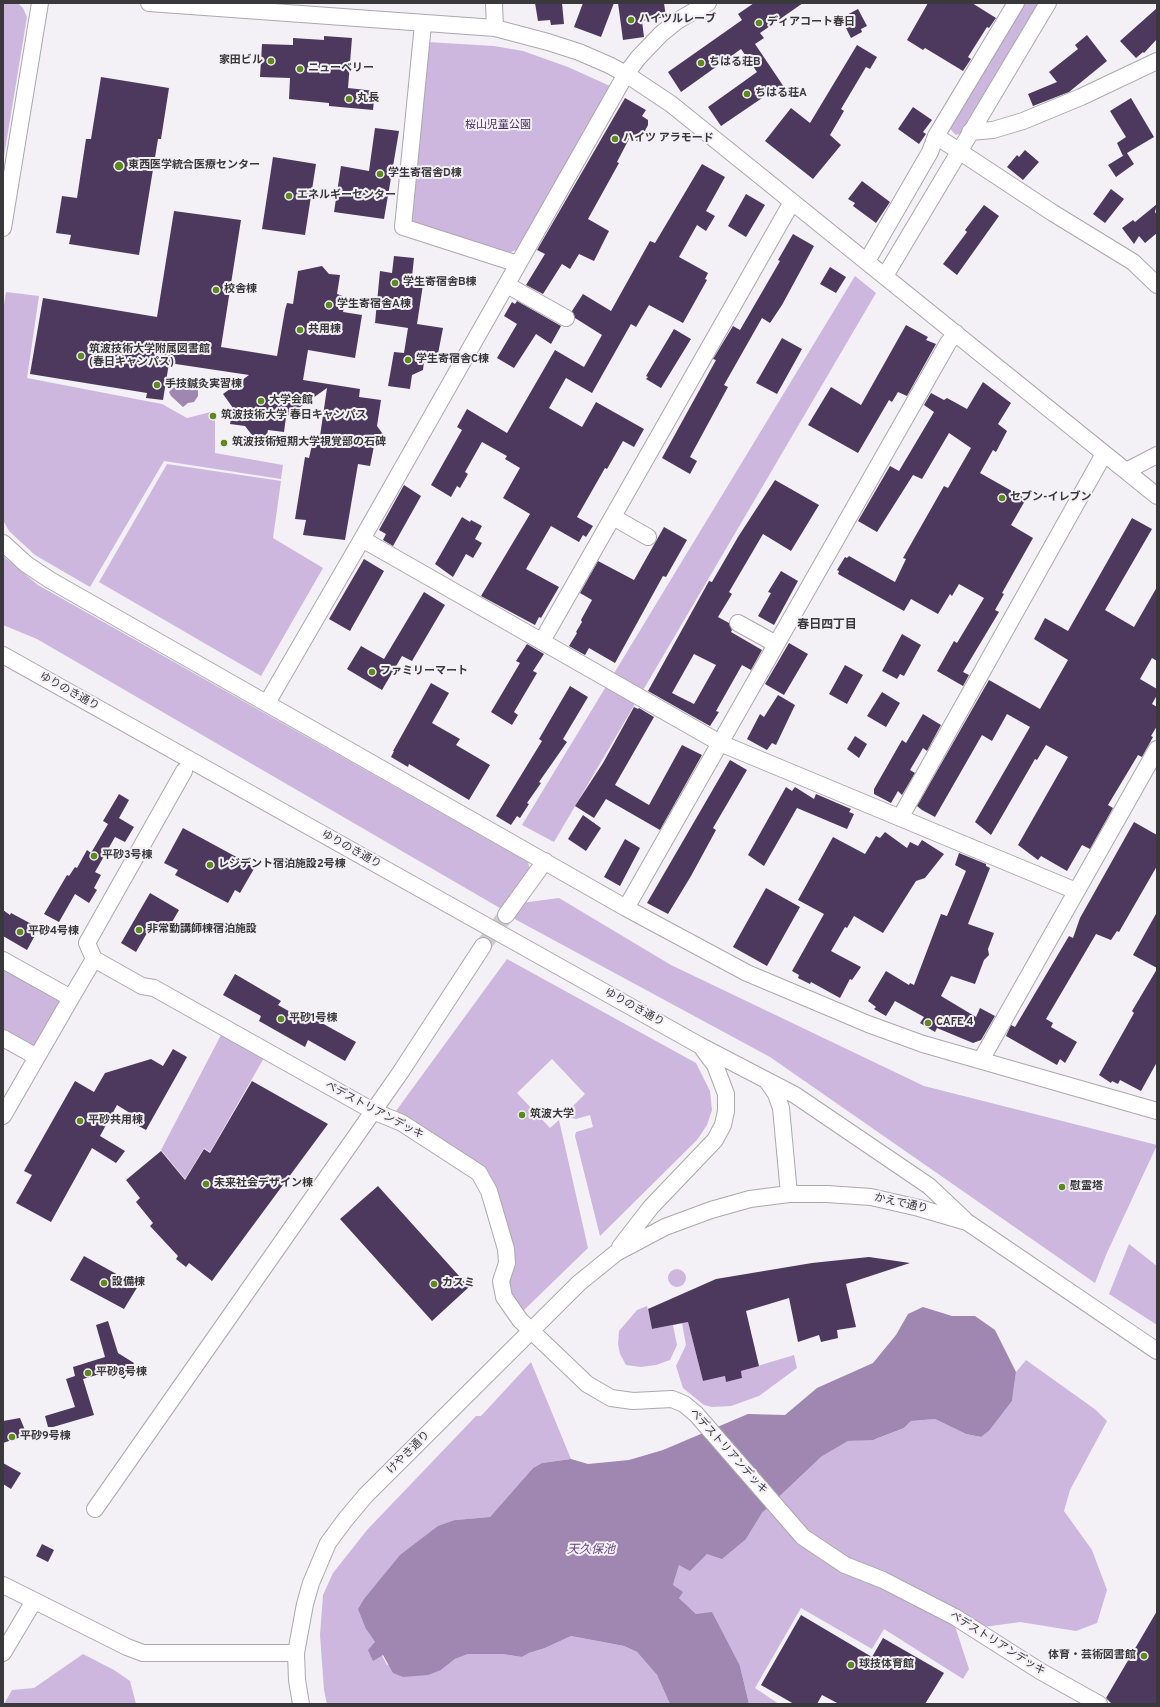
<!DOCTYPE html>
<meta charset="utf-8">
<style>
body{margin:0}
#map{position:relative;width:1160px;height:1707px;overflow:hidden;background:#f3f0f6;font-family:Overpass,sans-serif}
canvas{display:block}
.frame{position:absolute;inset:0;border:4px solid #39383a;pointer-events:none}
</style>
<div id="map">
<canvas width="1160" height="1707"></canvas>
<div class="frame"></div>
</div>
<script>
const ctx = document.querySelector('canvas').getContext('2d');
ctx.lineJoin = 'round';
function fill(path, color) { ctx.fillStyle = color; ctx.fill(path, 'evenodd'); }
const poly = rows => new Path2D(rows.map(r => 'M' + r).join(''));
function trace(path, color, width, dash) { ctx.strokeStyle = color; ctx.lineWidth = width; ctx.lineCap = dash ? 'butt' : 'round'; ctx.setLineDash(dash || []); ctx.stroke(path); }
function drawText(font, color, halo, rows, align = 'center') {
  ctx.font = font + ' Overpass,"Noto Sans JP",sans-serif'; ctx.lineWidth = 4; ctx.setLineDash([]); ctx.textBaseline = 'middle'; ctx.strokeStyle = halo; ctx.fillStyle = color; for (const [text, x, y, turn = 0] of rows) {
    ctx.save(); ctx.translate(x, y); ctx.rotate((+turn || 0) * Math.PI / 180); ctx.textAlign = isNaN(turn) ? turn : align; if (halo) ctx.strokeText(text, 0, 0); ctx.fillText(text, 0, 0); ctx.restore();
  }
}
fill(poly([
 [3,3,18,3,23,8,27,17,3,162],
 [1023,3,1040,3,962,133,956,135,951,130,950,125],
 [427,42,494,46,523,51,568,67,610,86,609,90,518,249,509,253,414,223,409,218],
 [855,276,876,293,554,842,522,825],
 [6,292,39,296,27,378,162,404,187,418,215,411,215,453,283,465,281,479,164,461,90,587,35,555,9,531,3,520,3,311],
 [167,464,281,481,273,538,323,568,261,676,99,582],
 [3,556,38,585,528,862,530,870,505,911,37,639,3,625],
 [559,898,671,965,924,1086,1157,1145,1106,1255,1095,1283,770,1057,511,917,521,903],
 [507,959,696,1063,710,1091,712,1110,707,1125,697,1140,600,1236,575,1136,576,1132,593,1127,590,1115,576,1119,570,1117,568,1111,585,1094,552,1059,517,1093,550,1128,559,1120,588,1248,522,1312,510,1293,489,1181,396,1111],
 [3,966,60,1000,60,1004,36,1045,27,1046,3,1033],
 [221,1035,264,1058,210,1152,204,1148,185,1179,161,1150],
 [1129,1244,1157,1266,1157,1325,1109,1294],
 '668 1278a9 9 0 1 1 18 0a9 9 0 1 1-18 0Z',
 [647,1306,652,1329,673,1325,677,1345,670,1360,656,1365,641,1367,626,1365,620,1354,618,1344,619,1331,637,1310],
 [688,1322,703,1381,725,1376,726,1382,742,1378,741,1371,794,1355,797,1368,759,1396,731,1406,712,1407,704,1405,683,1388,676,1366,686,1345,682,1323],
 [1026,1360,1096,1410,1107,1421,1070,1490,1064,1511,1092,1550,1107,1590,1097,1623,1076,1631,1020,1622,984,1627,846,1558,810,1535,778,1498,821,1457,848,1441,876,1439,904,1428,911,1421,935,1419,966,1434,981,1437,989,1431,1012,1401,1016,1372],
 [531,1362,571,1459,542,1463,533,1468,490,1517,455,1520,366,1629,375,1642,387,1665,441,1670,455,1659,468,1654,502,1654,522,1657,529,1653,545,1648,571,1636,624,1646,637,1652,657,1675,670,1704,327,1704,324,1690,320,1635,323,1595,333,1573,367,1530,476,1416,481,1416],
 [768,1507,880,1583,954,1623,969,1669,963,1679,884,1629,872,1649,801,1608,755,1688,779,1704,749,1704,740,1666,696,1614,679,1598,673,1585,679,1565,746,1539,762,1513],
 [83,1654,114,1670,130,1681,136,1704,4,1704,12,1690,34,1688]
]), '#cdb7df');
fill(poly([
 [181,377,193,381,198,385,198,396,194,402,188,403,183,407,171,396,169,392,173,388,178,386,180,384,179,379],
 [923,1307,952,1316,975,1316,995,1330,1016,1372,1012,1401,989,1431,981,1437,966,1434,935,1419,911,1421,904,1428,873,1440,848,1441,821,1457,762,1513,746,1539,722,1559,707,1554,690,1571,679,1565,673,1585,683,1592,679,1598,696,1614,712,1612,740,1666,749,1704,670,1704,657,1675,637,1652,624,1646,571,1636,545,1648,529,1653,522,1657,502,1654,468,1654,455,1659,441,1670,428,1675,403,1677,393,1673,383,1655,373,1661,368,1650,375,1642,366,1629,358,1609,364,1599,400,1555,438,1526,455,1520,490,1517,533,1468,542,1463,571,1459,588,1464,629,1460,663,1450,748,1414,785,1415,817,1388,873,1363,896,1335,908,1314]
]), '#9f87b1');
fill(poly([
 [535,3,562,3,564,24,551,25,550,20,538,21],
 [583,3,614,3,601,37,574,27],
 [618,3,664,3,666,17,642,21,644,37,623,40],
 [754,3,803,3,760,33,764,38,755,44,784,87,773,95,771,92,721,126,708,107,757,72,741,49,681,92,668,72,742,20,738,14],
 [928,3,972,3,996,18,989,28,987,27,968,57,971,59,963,71,925,48,923,50,907,40],
 [1157,8,1157,39,1144,53,1143,52,1136,58,1120,41],
 [858,9,867,26,861,29,862,32,851,38,841,18],
 [1087,35,1107,61,1069,92,1033,106,1028,94,1057,82,1049,72,1078,49,1075,45],
 [324,36,352,38,348,88,375,91,373,110,329,106,329,103,289,99,290,78,260,77,262,44,293,45,293,38,324,40],
 [857,45,877,57,870,69,866,67,841,109,844,111,830,135,841,145,813,179,765,141,791,108,810,123],
 [101,77,169,88,161,139,158,139,139,255,69,244,71,235,56,233,62,196,77,198,86,139,91,139],
 [625,98,646,110,642,116,648,120,648,125,639,142,630,137,617,162,619,163,588,219,609,231,594,261,579,254,570,269,562,264,543,294,526,285,545,254,537,250],
 [1131,98,1154,137,1127,153,1134,164,1116,177,1108,165,1126,154,1123,156,1117,143,1126,137,1110,111],
 [913,107,932,120,923,132,926,134,919,144,898,129],
 [375,128,399,131,384,219,334,212,341,166,369,171],
 [1025,150,1039,162,1023,180,1007,167,1017,155,1019,157],
 [273,157,316,164,305,235,262,229],
 [702,164,725,177,706,211,715,216,706,231,697,225,679,257,708,273,705,279,707,280,683,323,649,305,636,327,631,324,592,393,566,378,549,408,582,427,596,402,644,429,634,447,623,441,607,469,605,468,577,517,593,526,586,537,583,535,579,542,551,526,526,569,559,587,541,618,539,617,535,625,481,596,530,514,503,498,520,468,505,459,507,456,482,442,465,472,468,474,460,488,457,486,451,497,431,485,462,430,457,427,467,409,507,433,555,350,584,367,602,335,575,318,572,311,583,294,611,311,650,241,655,243],
 [862,181,890,202,876,223,853,206,855,203,848,199],
 [1111,189,1124,199,1105,223,1093,214],
 [746,194,765,205,746,237,728,226],
 [1157,204,1155,212,1157,215,1157,233,1145,243,1139,236,1134,244,1122,228,1133,220,1135,222],
 [984,205,999,216,957,275,943,264,967,232,965,230],
 [174,211,241,220,221,347,277,356,285,310,287,303,293,304,298,271,322,266,329,274,340,275,337,294,346,297,343,312,362,315,355,358,308,350,303,380,360,389,359,397,381,400,377,426,385,437,374,446,370,466,358,464,345,540,303,535,306,520,295,519,305,457,309,458,314,436,320,436,327,388,286,417,284,432,268,430,264,448,255,439,245,426,230,424,233,408,223,394,249,375,169,363,163,400,146,398,147,393,30,374,43,298,157,317],
 [793,234,814,246,782,305,770,323,762,318,724,385,728,387,690,457,697,461,690,474,662,458,716,360,713,359,733,326,740,330,780,261,778,260],
 [394,256,414,258,412,277,424,278,417,324,443,328,436,364,424,362,423,370,412,375,410,389,388,386,394,352,404,353,408,328,375,323,380,271,392,273],
 [830,267,846,277,836,293,820,284],
 [517,301,561,326,551,344,536,334,514,368,497,358,517,324,504,316,512,302,515,304],
 [906,325,928,337,926,340,936,344,907,396,898,392,892,402,889,400,858,453,808,425,831,387,861,405],
 [674,329,691,339,661,388,646,379,648,377,646,376],
 [782,338,802,349,777,394,756,383],
 [983,382,1011,403,998,424,1007,431,996,452,993,450,980,473,1026,499,1011,525,1033,538,1002,593,1004,594,995,610,999,612,963,672,969,675,963,686,937,671,954,641,957,643,984,598,959,584,952,596,950,594,938,614,911,599,904,611,838,574,839,571,837,570,845,557,847,558,849,556,895,582,906,559,903,558,944,486,948,488,971,448,949,433,922,479,913,475,877,532,858,521,890,466,899,471,934,412,924,405,931,393,944,400,947,398,967,409],
 [775,480,819,505,791,551,763,534,729,592,732,594,718,617,729,623,732,630,731,632,762,650,751,670,742,665,716,711,719,712,710,726,648,691,709,581,712,582,738,537],
 [694,654,716,665,694,704,672,693],
 [404,485,421,496,393,546,383,540,386,534,379,530],
 [462,517,470,522,471,520,482,526,475,539,482,543,473,558,466,554,453,577,435,564],
 [1132,518,1152,529,1105,610,1134,627,1157,587,1157,661,1152,658,1140,679,1157,689,1157,695,1152,704,1157,707,1157,726,1151,736,1153,737,1142,757,1138,755,1108,805,1113,808,1090,849,1082,845,1067,871,1041,856,1038,860,1018,845,1068,757,1046,745,1037,760,1035,759,991,835,975,822,1030,727,1007,714,992,741,982,735,935,817,922,810,917,806,989,680,1040,709,1068,660,1034,639,1045,618,1068,631],
 [664,527,687,540,666,577,663,576,615,663,589,648,585,655,569,646,577,633,576,632,582,622,581,620,592,600,580,593,598,561,634,580],
 [364,559,384,571,350,631,329,619],
 [781,571,798,581,774,625,758,616,771,593,768,592],
 [424,592,445,605,412,661,402,656,382,690,347,669,361,646,384,659],
 [902,634,921,645,904,676,900,674,897,679,882,671],
 [789,643,808,654,784,695,765,684],
 [527,644,544,654,533,671,537,673,514,712,518,715,512,725,491,712,520,663,516,661],
 [845,665,863,675,847,704,829,694],
 [431,683,449,693,432,723,460,739,456,745,490,765,469,800,409,764,408,767,391,757,394,751,393,751],
 [570,686,588,697,563,739,567,742,539,782,541,783,527,803,529,804,520,818,517,816,511,825,496,816,542,741,539,739],
 [882,692,900,703,886,727,867,716],
 [778,695,795,705,776,745,772,743,767,750,747,739,760,714,764,717],
 [634,707,638,709,639,708,654,717,615,785,649,805,682,745,702,755,660,830,606,799,594,818,575,806,603,763],
 [923,714,941,725,927,751,923,748,910,770,915,773,902,795,898,791,891,803,874,794,874,789,902,740,906,743],
 [855,736,867,744,859,758,847,749],
 [730,760,747,770,713,828,716,830,691,876,668,914,647,903],
 [786,787,792,791,795,787,814,799,816,794,851,809,849,812,854,814,847,829,797,808,764,866,748,855],
 [119,794,129,800,119,818,134,827,125,842,115,837,95,872,101,875,94,888,97,890,89,903,75,894,59,922,44,914,67,875,69,876,75,867,77,868,87,850,91,853,108,824,103,821],
 [583,815,601,828,586,851,568,839],
 [1134,822,1157,835,1157,866,1119,932,1117,931,1111,940,1096,934,1046,1019,1053,1023,1051,1027,1077,1042,1065,1063,1060,1059,1057,1065,1006,1036,1011,1025,1015,1027,1069,936,1073,938,1080,918],
 [183,828,255,867,240,893,235,890,228,903,175,875,178,870,164,863],
 [885,832,907,848,910,842,918,846,922,840,944,854,925,878,916,881,883,933,854,916,847,928,845,927,831,951,861,967,852,980,850,979,840,998,811,982,810,984,798,978,799,975,792,971,824,914,798,900,833,837,865,854,876,836,880,838],
 [625,839,640,848,620,886,604,877],
 [959,853,986,864,986,866,990,868,968,924,994,933,988,949,989,955,984,960,975,984,951,976,941,996,976,1017,980,1008,995,1016,981,1040,973,1043,937,1028,935,1032,920,1023,924,1017,895,1001,886,1016,874,1009,876,1007,868,1001,886,971,909,985,910,983,914,985,941,914,947,916,966,871,955,865],
 [766,888,800,907,767,966,733,947],
 [150,893,179,910,165,934,151,926,136,952,121,943],
 [3,910,10,915,11,913,39,928,27,950,3,936],
 [1157,912,1157,968,1133,955],
 [1157,969,1157,1062,1141,1091,1120,1080,1118,1084,1112,1081,1111,1083,1099,1075,1134,1013,1132,1011],
 [235,974,281,1001,278,1005,308,1022,311,1017,356,1042,345,1061,308,1040,305,1047,259,1021,261,1016,223,995],
 [173,1049,187,1057,146,1130,135,1124,138,1118,117,1105,100,1136,125,1151,116,1163,92,1148,51,1222,16,1203,32,1175,24,1171,75,1081,94,1092,105,1073,151,1059,163,1066],
 [252,1081,328,1124,212,1281,189,1263,186,1267,176,1259,178,1256,150,1226,153,1223,136,1202,140,1198,126,1180,161,1151,185,1180,204,1149,210,1153],
 [378,1186,469,1287,432,1321,340,1219],
 [84,1256,138,1286,124,1309,70,1280],
 [869,1257,910,1263,846,1284,856,1327,837,1330,838,1338,821,1342,819,1335,798,1342,789,1298,746,1311,759,1366,741,1371,742,1378,726,1382,725,1376,703,1381,688,1322,652,1329,648,1309,716,1279,812,1263],
 [108,1321,118,1353,134,1363,124,1379,110,1371,83,1379,94,1415,53,1427,48,1427,45,1416,75,1407,66,1379,75,1376,73,1367,105,1357,96,1325],
 [20,1418,27,1435,3,1443,3,1421],
 [3,1463,21,1473,11,1489,3,1484],
 [42,1544,54,1550,48,1562,36,1556],
 [1157,1611,1157,1704,1112,1704,1106,1698],
 [801,1615,872,1657,883,1638,944,1673,925,1704,839,1704,822,1695,817,1704,794,1704,761,1685]
]), '#4e395e');
trace(poly([
 [483,946,506,915]
]), '#cecbd0', 16, [16, 8]);
const minor = poly([
 [149,3,495,28,548,42,579,52,609,65,626,74,671,104,1157,496],
 [494,3,495,28],
 [423,24,403,227,518,264],
 [970,132,993,130,1023,121,1081,97,1157,61],
 [936,136,1053,213,1133,262,1157,285],
 [3,228,40,3],
 [867,261,930,152,936,136,1016,3],
 [885,276,1048,3],
 [507,285,566,318],
 [1126,471,1157,455],
 [613,517,648,537],
 [362,539,720,743,1076,891],
 [3,543,26,564,50,580,626,908,747,973,868,1024,923,1044,1157,1111],
 [738,623,776,644],
 [542,641,792,202],
 [3,655,699,1045,795,1095,929,1186,964,1219],
 [267,703,362,539,626,74,638,58,661,34,677,21,708,3],
 [900,818,1104,454],
 [626,908,948,343,956,333],
 [506,915,545,861],
 [94,959,87,943,184,771],
 [3,960,71,998,94,959,142,986,154,988,373,1111,402,1123,479,1173,489,1191,506,1249,507,1263,501,1281,504,1297,520,1320,587,1384,611,1398,633,1401,672,1399,684,1404,696,1414,803,1537,845,1565,883,1580,955,1617,1040,1671,1099,1704],
 [3,1038,37,1057],
 [981,1060,1157,749],
 [767,1081,776,1094,781,1108,789,1194],
 [3,1116,71,998],
 [620,1247,651,1207,715,1140,723,1125,726,1111,726,1094,715,1065,703,1049],
 [95,1509,400,1073,483,946],
 [3,1585,127,1647,143,1653,296,1653],
 [3,1653,34,1601],
 [301,1704,297,1680,296,1653,305,1604,311,1583,328,1543,345,1520,366,1495,579,1283,616,1253,665,1227,711,1210,750,1199,789,1194,827,1194,871,1197,919,1208,967,1222,1157,1351]
]);
trace(minor, '#aba8ae', 18);
trace(minor, '#fff', 16);
for (const [x, y, r, color] of [
 [631,20,4,"#5d8a1c"],
 [759,23,4,"#5d8a1c"],
 [271,61,4,"#5d8a1c"],
 [701,63,4,"#5d8a1c"],
 [300,69,4,"#5d8a1c"],
 [747,94,4,"#5d8a1c"],
 [349,99,4,"#5d8a1c"],
 [615,139,4,"#5d8a1c"],
 [119,166,5,"#5d8a1c"],
 [380,174,4,"#5d8a1c"],
 [289,196,4,"#5d8a1c"],
 [395,283,4,"#5d8a1c"],
 [216,290,4,"#5d8a1c"],
 [329,305,4,"#5d8a1c"],
 [300,330,4,"#5d8a1c"],
 [81,356,4,"#5d8a1c"],
 [408,360,4,"#5d8a1c"],
 [157,385,4,"#5d8a1c"],
 [261,401,4,"#5d8a1c"],
 [213,416,4,"#5d8a1c"],
 [224,443,4,"#5d8a1c"],
 [1002,498,4,"#5d8a1c"],
 [372,672,4,"#5d8a1c"],
 [94,856,4,"#5d8a1c"],
 [210,865,4,"#5d8a1c"],
 [139,930,4,"#5d8a1c"],
 [20,932,4,"#5d8a1c"],
 [281,1019,4,"#5d8a1c"],
 [928,1023,4,"#5d8a1c"],
 [522,1115,4,"#5d8a1c"],
 [80,1121,4,"#5d8a1c"],
 [206,1184,4,"#5d8a1c"],
 [1062,1187,4,"#5d8a1c"],
 [104,1283,4,"#5d8a1c"],
 [434,1284,4,"#5d8a1c"],
 [88,1373,4,"#5d8a1c"],
 [12,1437,4,"#5d8a1c"],
 [1144,1656,4,"#5d8a1c"],
 [851,1665,4,"#5d8a1c"]
]) { const dot = new Path2D(); dot.arc(x, y, r, 0, 2 * Math.PI); ctx.fillStyle = color; ctx.fill(dot); trace(dot, '#f3f0f6', 1.5); }
drawText('bold 11px', '#39383a', '#f3f0f6', [
 ["ハイツルレーブ",639,20],
 ["ディアコート春日",767,23],
 ["家田ビル",263,61,"right"],
 ["ちはる荘B",709,63],
 ["ニューベリー",308,69],
 ["ちはる荘A",755,94],
 ["丸長",357,99],
 ["ハイツ アラモード",623,139],
 ["東西医学統合医療センター",128,166],
 ["学生寄宿舎D棟",388,174],
 ["エネルギーセンター",297,196],
 ["学生寄宿舎B棟",403,283],
 ["校舎棟",224,290],
 ["学生寄宿舎A棟",337,305],
 ["共用棟",308,330],
 ["筑波技術大学附属図書館",89,350],
 ["(春日キャンパス)",89,363],
 ["学生寄宿舎C棟",416,360],
 ["手技鍼灸実習棟",165,385],
 ["大学会館",269,401],
 ["筑波技術大学 春日キャンパス",221,416],
 ["筑波技術短期大学視覚部の石碑",232,443],
 ["セブン-イレブン",1010,498],
 ["ファミリーマート",380,672],
 ["平砂3号棟",102,856],
 ["レジデント宿泊施設2号棟",218,865],
 ["非常勤講師棟宿泊施設",147,930],
 ["平砂4号棟",28,932],
 ["平砂1号棟",289,1019],
 ["CAFE 4",936,1023],
 ["筑波大学",530,1115],
 ["平砂共用棟",88,1121],
 ["未来社会デザイン棟",214,1184],
 ["慰霊塔",1070,1187],
 ["設備棟",112,1283],
 ["カスミ",442,1284],
 ["平砂8号棟",96,1373],
 ["平砂9号棟",20,1437],
 ["体育・芸術図書館",1136,1656,"right"],
 ["球技体育館",859,1665]
], 'left');
drawText('11px', '#49295f', '#f3f0f6', [
 ["桜山児童公園",498,126]
]);
drawText('11px', '#39383a', '#f3f0f6', [
 ["ゆりのき通り",69,692,29],
 ["ゆりのき通り",351,850,29],
 ["ゆりのき通り",634,1008,29],
 ["ペデストリアンデッキ",374,1111,28],
 ["かえで通り",901,1204,13],
 ["ペデストリアンデッキ",728,1452,48],
 ["けやき通り",409,1453,-45],
 ["ペデストリアンデッキ",997,1644,32]
]);
drawText('bold 12px', '#39383a', '#f3f0f6', [
 ["春日四丁目",827,626]
]);
drawText('italic 12px', '#65447c', '#f3f0f6', [
 ["天久保池",591,1551]
]);
</script>
